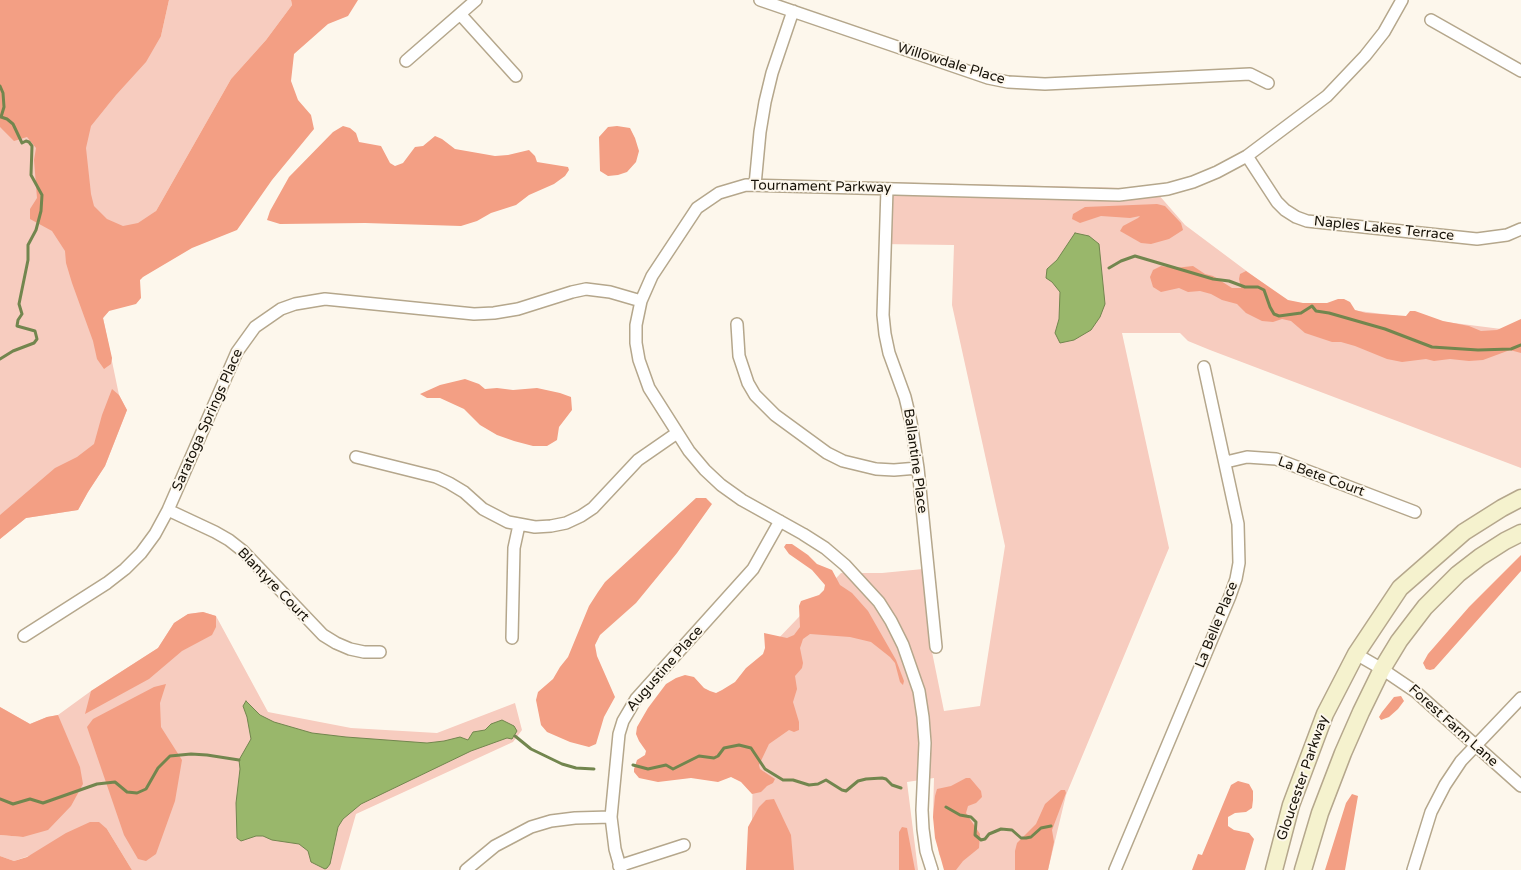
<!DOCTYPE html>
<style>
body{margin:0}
canvas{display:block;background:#fdf7ec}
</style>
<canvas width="1521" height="870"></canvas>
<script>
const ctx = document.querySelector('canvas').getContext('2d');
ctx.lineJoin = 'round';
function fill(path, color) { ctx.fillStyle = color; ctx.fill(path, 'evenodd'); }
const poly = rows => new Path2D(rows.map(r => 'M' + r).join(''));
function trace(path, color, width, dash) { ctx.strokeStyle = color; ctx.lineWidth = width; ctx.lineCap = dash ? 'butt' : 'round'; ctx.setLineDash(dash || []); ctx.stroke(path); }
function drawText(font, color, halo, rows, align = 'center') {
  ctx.font = font + ' "Varela Round",sans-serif'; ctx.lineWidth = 4; ctx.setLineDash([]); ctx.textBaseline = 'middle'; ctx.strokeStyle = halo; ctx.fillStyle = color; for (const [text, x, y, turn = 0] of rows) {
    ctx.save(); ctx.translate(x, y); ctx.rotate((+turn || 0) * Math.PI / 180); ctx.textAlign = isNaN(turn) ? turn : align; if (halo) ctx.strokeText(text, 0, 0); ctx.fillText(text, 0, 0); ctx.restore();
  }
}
fill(poly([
 [169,0,291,0,292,5,266,40,231,79,156,211,109,311,103,318,119,395,127,410,105,466,88,492,78,510,26,518,0,539,0,57,161,36],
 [881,182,1126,188,1151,186,1185,225,1288,302,1517,331,1521,327,1521,468,1210,350,1188,341,1180,333,1122,333,1169,548,1066,795,1048,870,947,870,939,854,933,814,934,778,907,782,918,870,751,870,753,768,774,643,841,573,882,573,923,569,931,647,944,711,980,706,1005,546,952,305,954,245,880,244],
 [203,612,216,616,268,712,351,728,437,733,515,703,522,730,513,742,356,814,340,870,132,870,107,829,14,861,0,856,0,835,23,837,0,707,30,724,47,717,58,715,91,691,158,648,174,623,188,614]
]), '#f7ccbf');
fill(poly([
 [0,0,169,0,161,36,146,62,116,95,91,126,86,148,91,194,94,206,107,219,123,226,138,223,156,211,231,79,266,40,292,5,291,0,358,0,348,16,328,24,294,54,291,81,298,100,311,115,314,129,272,180,237,230,192,248,143,277,140,280,141,298,136,304,109,311,103,318,112,358,111,364,104,369,97,359,93,341,72,283,66,263,65,251,52,231,30,219,30,209,37,198,34,160,36,148,27,137,14,141,0,127],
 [343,126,350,128,356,133,359,142,381,146,390,163,395,166,403,163,415,147,423,146,435,136,442,139,455,149,495,156,508,155,529,150,535,156,537,162,568,167,569,170,565,176,554,184,529,195,516,205,491,213,477,221,461,226,365,223,280,224,267,220,270,211,289,177,333,132],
 [617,126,630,128,635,138,639,151,636,162,627,172,618,175,608,176,600,171,599,137,608,127],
 [1157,204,1165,206,1181,223,1183,230,1169,239,1151,244,1141,243,1120,231,1123,226,1138,218,1140,216,1130,218,1101,216,1080,223,1072,219,1073,214,1085,207],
 [1161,266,1175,268,1193,266,1205,274,1213,276,1232,288,1241,288,1239,279,1240,274,1246,271,1288,300,1303,303,1327,303,1338,299,1344,299,1350,302,1355,310,1366,313,1406,316,1410,311,1415,311,1443,321,1469,326,1481,331,1497,330,1521,319,1521,353,1510,350,1483,360,1469,361,1450,359,1434,361,1426,359,1402,362,1387,359,1355,346,1341,342,1332,342,1305,333,1291,321,1282,319,1273,322,1262,321,1246,313,1237,304,1222,300,1211,294,1200,291,1188,292,1179,288,1161,292,1153,287,1150,277,1153,270],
 [465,379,479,384,485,389,497,388,513,390,537,388,560,393,571,397,572,410,559,427,557,440,547,446,533,446,514,441,497,435,480,425,464,409,440,398,427,398,420,394,440,385],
 [112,389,119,395,127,410,105,466,88,492,78,510,26,518,0,539,0,515,55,468,77,457,94,444,102,415],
 [696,498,706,498,712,504,677,553,636,603,600,635,595,645,597,656,615,697,604,717,596,744,589,747,570,742,547,732,541,725,536,700,538,692,553,679,560,667,568,657,589,606,598,592,605,582],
 [786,544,792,544,808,555,817,564,832,570,840,585,852,593,868,611,896,660,904,681,903,685,900,682,895,663,890,657,871,642,850,637,810,634,803,639,800,648,803,663,802,668,795,676,797,689,793,702,799,722,799,730,794,732,789,730,769,744,759,765,760,769,775,779,773,783,767,786,761,792,752,794,741,782,731,777,718,782,691,778,658,782,639,778,634,772,634,769,637,760,645,755,646,751,639,741,636,734,637,727,648,708,666,684,676,678,685,675,694,677,704,688,710,691,716,693,722,690,735,682,746,668,763,654,765,648,764,633,787,638,794,635,800,627,799,606,801,601,819,595,824,590,825,585,812,570,789,554,784,547],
 [1521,555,1521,571,1434,669,1430,670,1426,669,1423,663,1428,654,1469,607],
 [203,612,216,616,216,627,212,635,182,651,149,679,85,714,91,691,158,648,174,623,188,614],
 [166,684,160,703,161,727,182,760,175,801,156,854,146,861,138,859,124,835,87,727,93,719,154,687],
 [1401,696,1404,701,1398,709,1389,717,1381,720,1379,717,1382,712,1394,697],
 [0,707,30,724,47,717,58,715,80,767,83,784,71,806,48,830,23,837,0,835],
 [966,778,970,778,981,791,982,797,976,803,968,806,966,813,980,834,979,848,963,861,956,870,944,870,935,838,933,817,935,796,937,789,951,786],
 [1238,781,1249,784,1253,791,1253,800,1252,808,1246,812,1235,813,1228,817,1228,826,1234,830,1249,833,1254,839,1245,870,1192,870,1198,854,1202,855,1231,785],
 [1061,790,1065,790,1066,793,1052,830,1054,842,1048,870,1015,870,1015,851,1017,843,1036,824,1045,804],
 [1352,794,1358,796,1345,870,1325,870,1346,803],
 [774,799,791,835,794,870,746,870,748,827,759,807,766,800],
 [90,822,99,822,107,829,132,870,0,870,0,856,14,861,27,857,66,833],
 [902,827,907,828,915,870,899,870,899,832]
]), '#f39f84');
const water = poly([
 [1075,233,1089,236,1099,244,1105,304,1100,317,1091,330,1074,340,1060,343,1055,333,1059,319,1060,292,1052,282,1046,278,1047,269,1057,260,1075,233],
 [246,701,260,715,274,722,312,733,346,737,427,743,444,741,460,737,468,740,473,732,485,730,491,724,502,720,514,726,517,731,512,739,507,738,471,751,361,804,343,819,338,827,330,864,327,868,325,869,311,862,308,851,299,844,272,840,263,836,256,836,241,841,237,838,236,803,240,769,239,760,251,739,247,717,243,706,246,701]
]);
fill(water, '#99b76b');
trace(water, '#72864e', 1);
trace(poly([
 [0,86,3,93,4,107,1,117,7,119,13,124,22,143,26,141,29,142,32,146,31,175,42,195,41,211,36,230,28,245,28,260,19,304,22,314,18,320,17,326,35,331,37,339,34,343,13,351,0,359],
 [1109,268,1121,261,1135,256,1213,279,1229,281,1245,287,1258,287,1264,290,1270,307,1274,314,1279,316,1301,313,1312,306,1316,311,1329,313,1385,329,1432,347,1478,350,1511,349,1521,345],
 [515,736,531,749,562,764,576,768,594,769],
 [633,765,648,769,666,765,673,769,699,756,714,758,718,756,724,748,739,745,751,748,765,769,783,780,793,780,809,785,818,784,826,780,842,790,846,791,858,781,866,779,882,778,886,779,892,785,901,788],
 [0,799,13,804,30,799,43,803,97,784,115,782,127,792,137,793,146,789,158,768,170,756,191,754,207,755,239,760],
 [946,807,960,815,971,817,976,822,975,835,981,840,985,839,989,834,1001,829,1012,830,1021,838,1026,838,1031,837,1041,828,1051,826]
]), '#72864e', 3);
const minor = poly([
 [760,0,988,78,1008,82,1045,84,1250,74,1268,83],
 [460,14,516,76],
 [1431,20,1521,71],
 [406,61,476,0],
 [1247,156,1277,202,1285,210,1296,217,1307,221,1477,239,1507,235,1521,229],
 [755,185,760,132,765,102,772,73,793,11],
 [887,189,883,315,885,334,889,353,905,397,911,422,918,468,936,647],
 [737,324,739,356,748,383,755,395,775,415,827,453,843,461,876,469,894,470,918,468],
 [356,457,436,477,449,483,464,492,483,509,508,522,535,527,551,526,566,523,581,516,593,508,638,460,677,433],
 [1226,462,1247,457,1276,459,1415,512],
 [168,510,215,532,229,540,243,551,323,635,336,643,350,649,364,652,380,652],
 [24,636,107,583,125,569,141,553,155,534,168,510,237,352,255,327,281,309,295,304,325,299,474,314,494,313,518,309,572,292,586,289,610,292,641,301],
 [512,638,514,548,519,525],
 [1356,654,1382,669,1416,692,1521,786],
 [619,866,684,845],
 [466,870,495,846,531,827,551,821,575,818,611,817],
 [621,870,615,849,611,817,619,734,623,721,636,699,753,569,780,521],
 [932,870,926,851,923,829,922,810,925,743,923,717,919,691,903,645,891,621,879,602,845,565,825,548,803,534,742,500,721,485,705,470,689,451,649,388,639,360,636,343,636,325,641,301,652,276,697,208,719,193,746,185,1119,195,1168,189,1193,182,1217,172,1247,156,1327,96,1365,56,1384,32,1402,0],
 [1115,870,1230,596,1236,579,1239,563,1238,524,1204,367],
 [1413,870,1431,812,1445,785,1461,761,1521,698]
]);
const secondary = poly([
 [1274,870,1291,805,1325,714,1356,654,1400,588,1464,532,1502,508,1521,498],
 [1303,870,1320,813,1343,753,1361,712,1382,669,1399,641,1425,607,1458,574,1480,557,1505,541,1521,533]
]);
trace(minor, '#b5a78c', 14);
trace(secondary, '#b5a78c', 19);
trace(minor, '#fff', 11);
trace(secondary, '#f5f2ce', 16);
drawText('14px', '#181309', '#fdf7ec', [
 ["Willowdale Place",951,64,17],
 ["Tournament Parkway",821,187,1],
 ["Naples Lakes Terrace",1384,229,6],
 ["Saratoga Springs Place",208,420,-66],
 ["Ballantine Place",915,461,82],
 ["La Bete Court",1321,477,20],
 ["Blantyre Court",273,585,46],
 ["La Belle Place",1217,625,-68],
 ["Augustine Place",665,669,-49],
 ["Forest Farm Lane",1453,726,42],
 ["Gloucester Parkway",1303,778,-71]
]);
</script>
